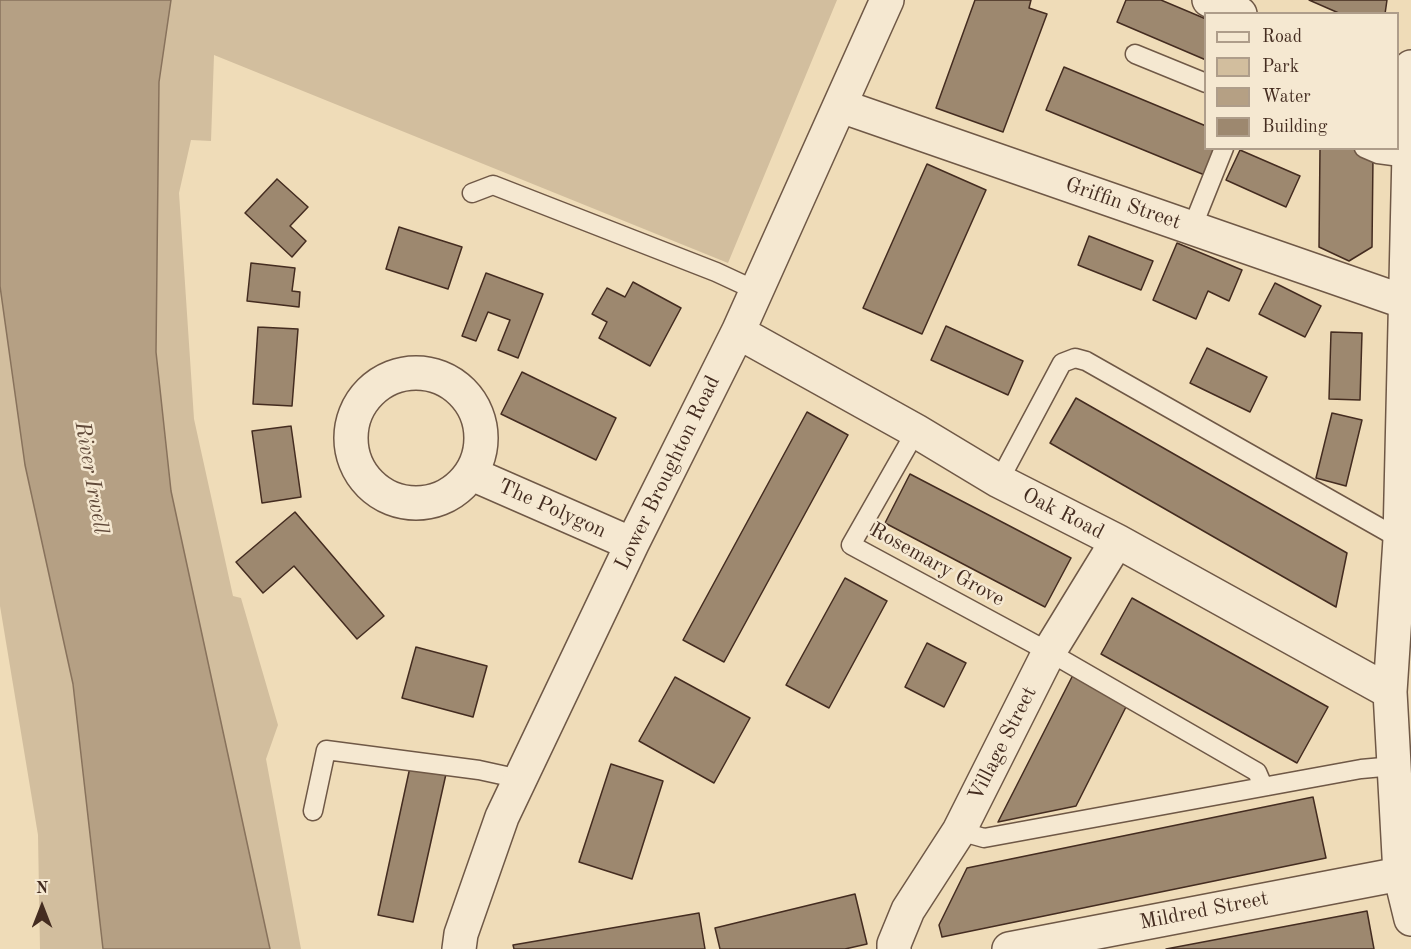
<!DOCTYPE html>
<style>
body{margin:0}
#map{position:relative;width:1411px;height:949px;overflow:hidden;background:#efdcb8;font-family:"Old Standard TT",serif}
canvas{display:block}
.legend{position:absolute;left:1204px;top:12px;width:195px;height:138px;box-sizing:border-box;background:#f5e8d1;border:2px solid #ae9d8a;margin:0;padding:8px 10px;list-style:none;font-size:18px;color:#442c20}
.legend li{display:flex;align-items:center;gap:12px;height:30px}
.legend b{width:30px;border:2px solid #ae9d8a}
.north{position:absolute;left:12px;top:877px;width:60px;height:60px;-webkit-text-stroke:4px #f5e8d1;paint-order:stroke;rotate:0deg;font-size:16px;font-weight:700;line-height:24px;text-align:center;color:#442c20}
.north::after{content:'';display:block;margin:auto;width:21px;height:27px;background:#442c20;clip-path:polygon(50% 0,100% 100%,50% 72%,0 100%)}
</style>
<div id="map">
<canvas width="1411" height="949"></canvas>
<ul class="legend">
<li><b style="height:8px;background:#f5e8d1"></b>Road</li>
<li><b style="height:16px;background:#d2be9e"></b>Park</li>
<li><b style="height:16px;background:#b5a084"></b>Water</li>
<li><b style="height:16px;background:#9d886f"></b>Building</li>
</ul>
<div class="north">N</div>
</div>
<script>
const ctx = document.querySelector('canvas').getContext('2d');
ctx.lineJoin = 'round';
function fill(path, color) { ctx.fillStyle = color; ctx.fill(path, 'evenodd'); }
const poly = rows => new Path2D(rows.map(r => 'M' + r).join(''));
function trace(path, color, width, dash) { ctx.strokeStyle = color; ctx.lineWidth = width; ctx.lineCap = dash ? 'butt' : 'round'; ctx.setLineDash(dash || []); ctx.stroke(path); }
function drawText(font, color, halo, rows, align = 'center') {
  ctx.font = font + ' "Old Standard TT",serif'; ctx.lineWidth = 5; ctx.setLineDash([]); ctx.textBaseline = 'middle'; ctx.strokeStyle = halo; ctx.fillStyle = color; for (const [text, x, y, turn = 0] of rows) {
    ctx.save(); ctx.translate(x, y); ctx.rotate((+turn || 0) * Math.PI / 180); ctx.textAlign = isNaN(turn) ? turn : align; if (halo) ctx.strokeText(text, 0, 0); ctx.fillText(text, 0, 0); ctx.restore();
  }
}
fill(poly([
 [171,0,837,0,728,263,214,55,211,141,191,140,179,193,194,419,233,596,241,598,278,725,266,759,301,949,270,949,171,491,156,352,159,82],
 [0,286,25,465,73,684,103,949,40,949,38,835,0,606]
]), '#d2be9e');
const water = poly([
 [0,0,171,0,159,82,156,352,171,491,270,949,103,949,73,684,25,465,0,286,0,0]
]);
fill(water, '#b5a084');
trace(water, '#88725c', 1.5);
const building = poly([
 [975,0,1031,0,1029,8,1047,14,1003,132,936,108,975,0],
 [1126,0,1161,0,1206,19,1206,60,1117,22,1126,0],
 [1309,0,1387,0,1385,14,1341,14,1309,0],
 [1064,67,1206,126,1206,148,1218,148,1207,176,1046,110,1064,67],
 [1320,148,1351,148,1373,157,1372,247,1349,261,1319,247,1320,148],
 [1240,150,1300,176,1286,207,1226,180,1240,150],
 [927,164,986,190,922,334,863,308,927,164],
 [277,179,308,207,290,226,306,241,292,257,245,213,277,179],
 [399,227,462,247,448,289,386,269,399,227],
 [1089,236,1153,261,1141,290,1078,265,1089,236],
 [1177,243,1242,270,1229,301,1208,291,1196,319,1153,300,1177,243],
 [251,263,295,268,292,291,300,292,299,307,247,301,251,263],
 [486,273,543,294,518,358,498,350,510,320,488,312,476,341,462,336,486,273],
 [633,282,681,308,650,366,599,338,607,322,592,314,607,288,625,297,633,282],
 [1275,283,1321,306,1305,337,1259,314,1275,283],
 [946,326,1023,361,1008,395,931,360,946,326],
 [258,327,298,329,292,406,253,404,258,327],
 [1331,332,1362,333,1360,400,1329,399,1331,332],
 [1207,348,1267,377,1250,412,1190,383,1207,348],
 [522,372,616,418,596,460,501,414,522,372],
 [1076,398,1347,553,1336,607,1050,443,1076,398],
 [807,412,848,435,724,662,683,640,807,412],
 [1332,413,1362,420,1346,486,1316,478,1332,413],
 [291,426,301,497,262,503,252,431,291,426],
 [910,474,1071,558,1045,607,885,523,910,474],
 [295,512,384,616,357,639,294,566,263,593,236,562,295,512],
 [845,578,887,601,829,708,786,685,845,578],
 [1132,598,1328,707,1297,763,1101,654,1132,598],
 [927,643,966,663,944,707,905,687,927,643],
 [416,647,487,666,473,717,402,698,416,647],
 [1074,673,1129,701,1076,806,998,822,1074,673],
 [675,677,750,718,714,783,639,741,675,677],
 [611,764,663,781,632,879,579,862,611,764],
 [410,767,446,774,413,922,378,915,410,767],
 [1313,797,1326,858,942,937,939,925,967,868,1313,797],
 [855,894,867,944,845,949,720,949,715,928,855,894],
 [1367,911,1374,949,1166,949,1367,911],
 [699,913,705,949,514,949,513,945,699,913]
]);
fill(building, '#9d886f');
trace(building, '#442c20', 1.5);
const service = poly([
 [1135,54,1206,83],
 [1364,148,1378,154,1408,158],
 [472,193,493,185,716,272,757,291],
 [1192,228,1224,148],
 [916,431,851,545,1049,652,1257,772,1263,786],
 [999,481,1062,363,1075,358,1086,361,1400,539],
 [313,811,326,750,479,770,520,779],
 [959,831,984,838,1361,769,1394,766]
]);
const minor = poly([
 [1209,0,1240,14],
 [1411,67,1400,539,1390,692,1400,874,1411,919],
 [841,106,1405,302],
 [738,332,916,431,999,481,1117,541,1390,692],
 '351 438a65 65 0 1 1 130 0a65 65 0 1 1-130 0Z',
 [472,474,632,544],
 [459,949,461,934,502,817,632,544,738,332,887,0],
 [894,949,894,944,908,910,959,831,1049,652,1117,541],
 [1009,949,1400,874]
]);
trace(service, '#6f5846', 21);
trace(minor, '#6f5846', 36);
trace(service, '#f5e8d1', 18);
trace(minor, '#f5e8d1', 33);
drawText('21px', '#442c20', '#f5e8d1', [
 ["Griffin Street",1123,204,19],
 ["Lower Broughton Road",668,473,-64],
 ["The Polygon",552,509,24],
 ["Oak Road",1063,514,27],
 ["Rosemary Grove",937,565,29],
 ["Village Street",1003,744,-63],
 ["Mildred Street",1204,911,-11]
]);
drawText('italic 22px', '#604939', '#f5e8d1', [
 ["River Irwell",91,478,80]
]);
</script>
